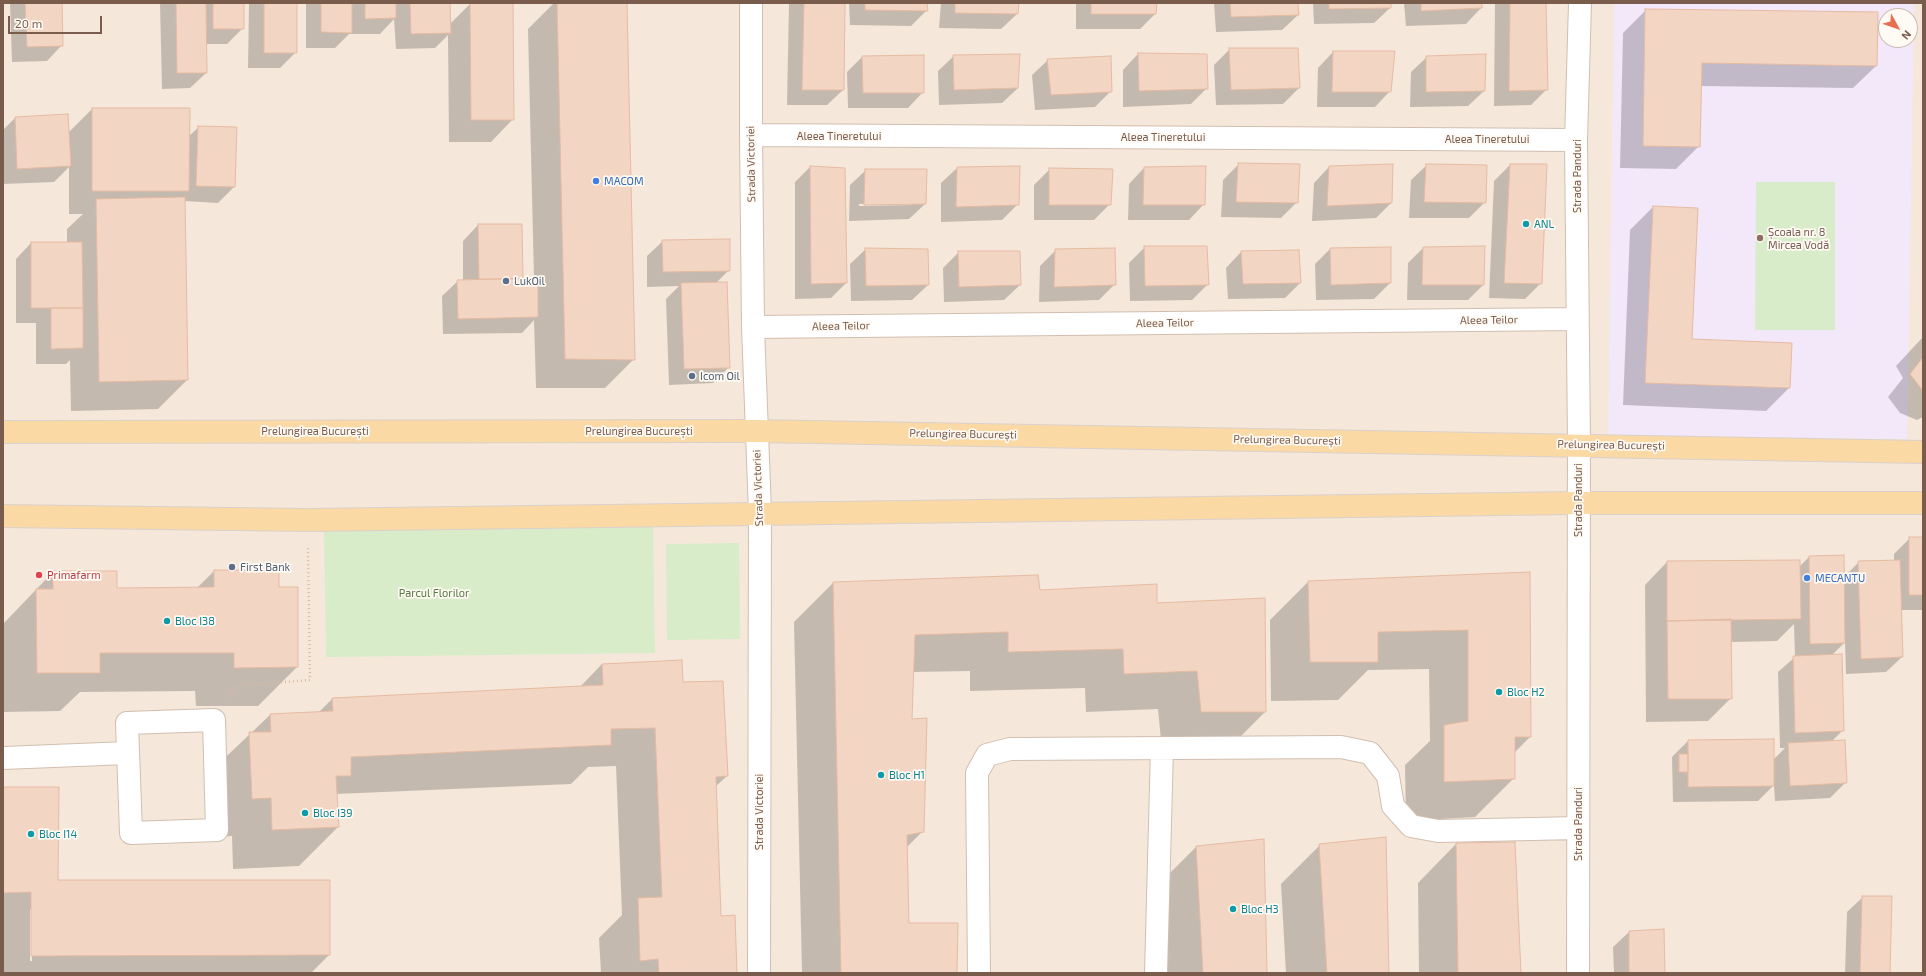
<!DOCTYPE html>
<meta charset="utf-8">
<style>
body{margin:0}
#map{position:relative;width:1926px;height:976px;overflow:hidden;background:#fdf6ec;font-family:"Exo 2",sans-serif}
canvas{display:block}
.frame{position:absolute;inset:0;border:4px solid #7a5c4d;pointer-events:none}
.north{position:absolute;left:1878px;top:8px;width:40px;height:40px;box-sizing:border-box;background:#fffaf3;border:1px solid #cabbb1;border-radius:50%;rotate:130deg;font-size:11px;font-weight:700;line-height:16px;text-align:center;color:#7a5c4d}
.north::after{content:'';display:block;margin:auto;width:14px;height:18px;background:#e76f51;clip-path:polygon(50% 0,100% 100%,50% 72%,0 100%)}
.scale{position:absolute;left:8px;top:16px;width:94px;height:18px;box-sizing:border-box;border:2px solid #7a5c4d;border-top:0;padding-left:5px;font-size:12px;line-height:14px;white-space:nowrap;color:#7a5c4d;-webkit-text-stroke:3px #fffaf3;paint-order:stroke}
</style>
<div id="map">
<canvas width="1926" height="976"></canvas>
<div class="frame"></div>
<div class="north">N</div>
<div class="scale">20 m</div>
</div>
<script>
const ctx = document.querySelector('canvas').getContext('2d');
ctx.lineJoin = 'round';
function fill(path, color) { ctx.fillStyle = color; ctx.fill(path, 'evenodd'); }
const poly = rows => new Path2D(rows.map(r => 'M' + r).join(''));
function trace(path, color, width, dash) { ctx.strokeStyle = color; ctx.lineWidth = width; ctx.lineCap = dash ? 'butt' : 'round'; ctx.setLineDash(dash || []); ctx.stroke(path); }
function drawText(font, color, halo, rows, align = 'center') {
  ctx.font = font + ' "Exo 2",sans-serif'; ctx.lineWidth = 3.5; ctx.setLineDash([]); ctx.textBaseline = 'middle'; ctx.strokeStyle = halo; ctx.fillStyle = color; for (const [text, x, y, turn = 0] of rows) {
    ctx.save(); ctx.translate(x, y); ctx.rotate((+turn || 0) * Math.PI / 180); ctx.textAlign = isNaN(turn) ? turn : align; if (halo) ctx.strokeText(text, 0, 0); ctx.fillText(text, 0, 0); ctx.restore();
  }
}
fill(poly([
 [3,3,1923,3,1923,973,3,973],
 [1886,16,1910,16,1910,40,1886,40]
]), '#f5e8da');
fill(poly([
 [1614,3,1914,3,1907,439,1608,435],
 [1886,16,1910,16,1910,40,1886,40]
]), '#f3e8fa');
fill(poly([
 [1756,182,1835,182,1835,330,1755,330],
 [653,527,655,653,326,657,324,531],
 [739,543,740,639,667,640,666,544]
]), '#d8ecc9');
fill(poly([
 [10,3,61,3,62,45,47,61,12,62],
 [160,3,243,3,243,28,227,44,205,44,206,73,190,88,162,89],
 [249,3,296,3,296,52,280,68,248,68],
 [306,3,449,3,450,24,470,4,513,119,491,142,449,142,448,35,435,48,396,49,394,19,380,34,349,34,335,48,306,48],
 [554,3,626,3,634,359,605,388,536,388,534,320,522,333,443,334,442,296,458,281,463,281,463,241,478,225,522,280,534,279,528,29],
 [789,3,844,3,843,90,827,105,787,105],
 [849,3,926,3,927,10,911,26,850,25],
 [941,3,1018,3,1017,14,1001,29,939,28],
 [1076,3,1156,3,1155,14,1140,29,1076,29],
 [1214,3,1297,3,1298,15,1282,30,1216,32],
 [1313,3,1390,3,1390,8,1374,23,1314,24],
 [1404,3,1481,3,1481,8,1466,24,1406,26],
 [1495,3,1545,3,1547,89,1531,105,1494,106],
 [1646,10,1876,66,1853,88,1700,86,1699,146,1676,169,1620,168,1623,33],
 [1230,49,1299,88,1283,104,1216,105,1214,65],
 [1333,52,1390,91,1375,107,1317,107,1318,68],
 [1138,54,1207,88,1191,104,1123,107,1123,70],
 [954,56,1018,88,1002,103,939,105,938,71],
 [862,57,923,92,908,108,848,108,847,72],
 [1427,57,1484,91,1468,106,1410,107,1411,72],
 [1048,60,1111,91,1095,107,1035,110,1032,75],
 [92,109,188,137,199,127,236,128,234,187,218,203,184,201,187,380,158,409,71,411,70,360,66,364,36,364,36,323,16,323,16,259,31,243,67,243,67,229,83,214,69,214,69,167,54,182,3,184,3,130,15,118,68,133],
 [1239,164,1297,202,1281,218,1221,217,1223,180],
 [1427,165,1485,202,1469,218,1409,218,1411,180],
 [1510,165,1541,283,1525,299,1489,298,1494,181],
 [810,167,846,283,831,298,795,299,795,182],
 [1019,167,1018,204,1002,220,941,222,941,183,957,168],
 [1329,167,1391,203,1376,218,1312,221,1314,183],
 [1144,168,1204,204,1189,220,1128,220,1129,184],
 [1050,169,1110,204,1094,220,1034,220,1034,185],
 [866,170,925,204,909,219,849,221,850,185],
 [911,203,911,205,859,206,859,204],
 [1653,207,1691,340,1789,388,1766,411,1623,405,1630,230],
 [663,241,729,270,716,283,729,367,713,383,669,385,666,299,679,286,647,287,647,256],
 [1145,247,1208,284,1192,300,1130,301,1129,263],
 [1423,248,1483,285,1468,300,1407,300,1408,263],
 [866,249,928,285,912,300,851,301,850,264],
 [1330,249,1390,283,1374,299,1316,300,1315,264],
 [1056,250,1115,284,1099,300,1039,302,1040,266],
 [959,252,1020,285,1004,300,944,302,943,268],
 [1241,252,1300,283,1285,298,1228,299,1226,268],
 [1923,337,1923,417,1917,420,1900,413,1888,397,1903,378,1896,366],
 [1910,538,1923,538,1923,610,1901,610,1902,657,1886,672,1846,674,1845,642,1832,655,1843,730,1831,742,1846,782,1830,798,1775,801,1774,785,1758,801,1673,802,1672,757,1688,741,1773,760,1785,748,1780,748,1778,672,1795,657,1794,624,1777,641,1730,642,1731,698,1708,721,1646,722,1645,585,1667,562,1799,567,1809,557,1843,578,1859,562,1894,561,1894,554],
 [214,571,278,588,297,588,297,667,258,706,196,706,195,691,80,692,60,711,3,712,3,624,53,572,116,589,197,588],
 [1529,573,1530,737,1514,753,1514,778,1475,817,1406,821,1405,765,1430,741,1429,669,1368,670,1338,700,1271,701,1270,620,1308,582],
 [833,583,1039,591,1156,604,1264,599,1265,712,1226,751,1162,751,1158,709,1086,712,1085,688,970,691,970,671,913,672,911,720,923,831,907,847,908,924,956,973,802,973,794,622],
 [602,664,682,683,727,776,715,787,720,917,736,973,601,973,599,938,622,915,616,766,588,767,571,784,336,794,338,827,299,866,233,869,232,836,213,837,210,772,270,715,319,712,332,699,580,687],
 [3,788,57,881,329,955,311,973,3,973],
 [30,909,32,909,32,961,30,961],
 [1456,844,1520,973,1419,973,1418,883],
 [1320,845,1388,973,1286,973,1281,884],
 [1197,846,1266,973,1162,973,1158,885],
 [1863,897,1889,973,1845,973,1847,912],
 [1663,931,1664,973,1614,973,1613,947,1629,932]
]), '#0003');
const building = poly([
 [25,3,62,3,63,46,27,47,25,3],
 [176,3,206,3,207,73,177,73,176,3],
 [213,3,244,3,244,29,213,29,213,3],
 [264,3,297,3,297,53,264,53,264,3],
 [321,3,352,3,352,33,321,32,321,3],
 [365,3,396,3,396,18,365,19,365,3],
 [410,3,450,3,451,33,411,34,410,3],
 [470,3,513,3,514,120,471,120,470,3],
 [557,3,627,3,635,360,565,359,557,3],
 [804,3,845,3,844,90,802,90,804,3],
 [865,3,927,3,928,11,865,10,865,3],
 [955,3,1019,3,1018,14,955,13,955,3],
 [1091,3,1157,3,1156,14,1091,14,1091,3],
 [1230,3,1298,3,1299,15,1231,17,1230,3],
 [1329,3,1391,3,1391,8,1329,9,1329,3],
 [1421,3,1482,3,1482,8,1421,11,1421,3],
 [1510,3,1546,3,1548,90,1509,91,1510,3],
 [1645,9,1878,12,1877,66,1702,63,1700,147,1643,146,1645,9],
 [1229,48,1298,48,1300,88,1231,90,1229,48],
 [1333,51,1395,51,1391,92,1332,92,1333,51],
 [1138,53,1207,54,1208,89,1139,91,1138,53],
 [1020,54,1018,88,954,90,953,55,1020,54],
 [1486,54,1485,91,1426,92,1426,56,1486,54],
 [924,55,924,93,863,93,862,56,924,55],
 [1111,56,1112,92,1051,95,1047,59,1111,56],
 [92,108,190,108,189,191,92,191,92,108],
 [68,114,71,166,17,169,15,117,68,114],
 [198,126,237,127,235,187,196,186,198,126],
 [1238,163,1300,164,1298,203,1236,202,1238,163],
 [1393,164,1392,203,1327,206,1329,166,1393,164],
 [1426,164,1487,165,1486,203,1424,202,1426,164],
 [1510,164,1547,164,1542,284,1504,283,1510,164],
 [810,166,845,168,847,283,811,284,810,166],
 [1020,166,1019,205,956,207,957,167,1020,166],
 [1206,166,1205,205,1143,205,1144,167,1206,166],
 [1049,168,1113,169,1111,205,1049,205,1049,168],
 [865,169,927,169,926,204,864,205,865,169],
 [185,197,188,380,99,382,96,199,185,197],
 [1653,206,1698,208,1692,339,1792,343,1790,388,1645,383,1653,206],
 [478,224,522,224,523,279,479,279,478,224],
 [730,239,730,271,663,272,662,240,730,239],
 [31,242,82,242,83,308,31,308,31,242],
 [1144,246,1207,246,1209,285,1145,286,1144,246],
 [1485,246,1484,285,1422,285,1423,247,1485,246],
 [1391,247,1391,283,1331,285,1330,248,1391,247],
 [865,248,928,249,929,285,866,286,865,248],
 [1115,248,1116,285,1054,287,1055,249,1115,248],
 [1299,250,1301,283,1243,284,1241,251,1299,250],
 [958,251,1020,251,1021,285,959,287,958,251],
 [538,278,538,317,458,319,457,280,538,278],
 [727,282,730,368,684,369,681,283,727,282],
 [51,308,83,308,83,348,51,349,51,308],
 [1923,357,1923,391,1910,374,1923,357],
 [1909,537,1923,537,1923,595,1909,595,1909,537],
 [1844,555,1845,643,1810,644,1809,556,1844,555],
 [1800,560,1801,619,1667,621,1667,561,1800,560],
 [1900,560,1903,657,1861,659,1858,561,1900,560],
 [214,570,279,570,279,587,298,587,298,667,234,668,234,653,100,653,100,673,37,673,36,589,53,589,53,571,117,571,117,588,214,587,214,570],
 [1530,572,1531,737,1515,737,1515,779,1444,782,1444,725,1468,721,1468,630,1378,632,1378,662,1310,662,1308,581,1530,572],
 [1038,575,1040,590,1157,584,1157,603,1265,598,1266,712,1201,712,1197,671,1124,674,1123,649,1008,652,1008,632,915,635,912,719,927,718,924,832,907,835,909,923,958,923,957,973,841,973,833,582,1038,575],
 [1731,619,1732,699,1668,699,1667,621,1731,619],
 [1842,654,1844,731,1795,733,1793,656,1842,654],
 [682,660,683,682,723,681,728,776,716,777,721,916,735,915,737,973,659,973,658,959,640,961,638,898,662,897,655,728,611,729,611,745,351,757,351,776,336,776,339,827,272,830,271,798,252,799,249,732,271,732,270,714,333,711,332,698,603,685,602,664,682,660],
 [1774,739,1774,786,1688,787,1688,740,1774,739],
 [1845,740,1847,783,1790,786,1788,743,1845,740],
 [1679,754,1688,754,1688,772,1679,772,1679,754],
 [3,787,59,787,58,880,330,880,330,955,31,956,31,892,3,893,3,787],
 [1386,837,1389,973,1327,973,1319,844,1386,837],
 [1264,839,1267,973,1203,973,1196,846,1264,839],
 [1515,842,1521,973,1458,973,1456,843,1515,842],
 [1862,896,1892,896,1890,973,1860,973,1862,896],
 [1664,929,1665,973,1629,973,1629,931,1664,929]
]);
fill(building, '#f3d5c3');
trace(building, '#e6bba3', 1);
const minor = poly([
 [751,3,751,135,753,327,760,513,759,973],
 [751,135,1576,140],
 [753,327,1577,319],
 [214,720,217,830,131,833,127,723,214,720],
 [3,758,128,753],
 [979,973,977,773,987,755,1010,749,1341,747,1370,753,1388,776,1393,806,1411,826,1438,831,1578,828],
 [1156,973,1162,748],
 [1578,973,1579,445,1576,140,1580,3]
]);
const major = poly([
 [3,432,756,431,1923,452],
 [3,516,308,520,1578,503,1923,503]
]);
trace(minor, '#d1beb0', 24);
trace(major, '#dad1cd', 24);
trace(poly([
 [228,698,235,686,310,680,308,548]
]), '#d9b8a5', 2.5, [1, 3]);
trace(minor, '#fff', 22);
trace(major, '#fbd9a5', 22);
for (const [x, y, r, color] of [
 [596,181,4,"#3f7fe0"],
 [1526,224,4,"#0f9aa8"],
 [1760,238,4,"#8d6e63"],
 [506,281,4,"#5c6f8a"],
 [692,376,4,"#5c6f8a"],
 [232,567,4,"#5c6f8a"],
 [39,575,4,"#e0444e"],
 [1807,578,4,"#3f7fe0"],
 [167,621,4,"#0f9aa8"],
 [1499,692,4,"#0f9aa8"],
 [881,775,4,"#0f9aa8"],
 [305,813,4,"#0f9aa8"],
 [31,834,4,"#0f9aa8"],
 [1233,909,4,"#0f9aa8"]
]) { const dot = new Path2D(); dot.arc(x, y, r, 0, 2 * Math.PI); ctx.fillStyle = color; ctx.fill(dot); trace(dot, '#fffaf3', 1.5); }
drawText('11px', '#7a5c4d', '#fffaf3', [
 ["Aleea Tineretului",839,136],
 ["Aleea Tineretului",1163,137],
 ["Aleea Tineretului",1487,139],
 ["Strada Victoriei",751,164,-91],
 ["Strada Panduri",1577,176,-90],
 ["Aleea Teilor",1489,320,-1],
 ["Aleea Teilor",1165,323,-1],
 ["Aleea Teilor",841,326,-1],
 ["Prelungirea București",315,431],
 ["Prelungirea București",639,431],
 ["Prelungirea București",963,434,1],
 ["Prelungirea București",1287,440,1],
 ["Prelungirea București",1611,445,1],
 ["Strada Victoriei",758,488,-92],
 ["Strada Panduri",1578,500,-90],
 ["Strada Victoriei",759,812,-90],
 ["Strada Panduri",1578,824,-90]
]);
drawText('11px', '#366cbe', '#fffaf3', [
 ["MACOM",604,181],
 ["MECANTU",1815,578]
], 'left');
drawText('11px', '#0d838f', '#fffaf3', [
 ["ANL",1534,224],
 ["Bloc I38",175,621],
 ["Bloc H2",1507,692],
 ["Bloc H1",889,775],
 ["Bloc I39",313,813],
 ["Bloc I14",39,834],
 ["Bloc H3",1241,909]
], 'left');
drawText('11px', '#785e54', '#fffaf3', [
 ["Școala nr. 8",1768,232],
 ["Mircea Vodă",1768,245]
], 'left');
drawText('11px', '#4e5e75', '#fffaf3', [
 ["LukOil",514,281],
 ["Icom Oil",700,376],
 ["First Bank",240,567]
], 'left');
drawText('11px', '#be3a42', '#fffaf3', [
 ["Primafarm",47,575]
], 'left');
drawText('11px', '#537a41', '#fffaf3', [
 ["Parcul Florilor",434,593]
]);
</script>
